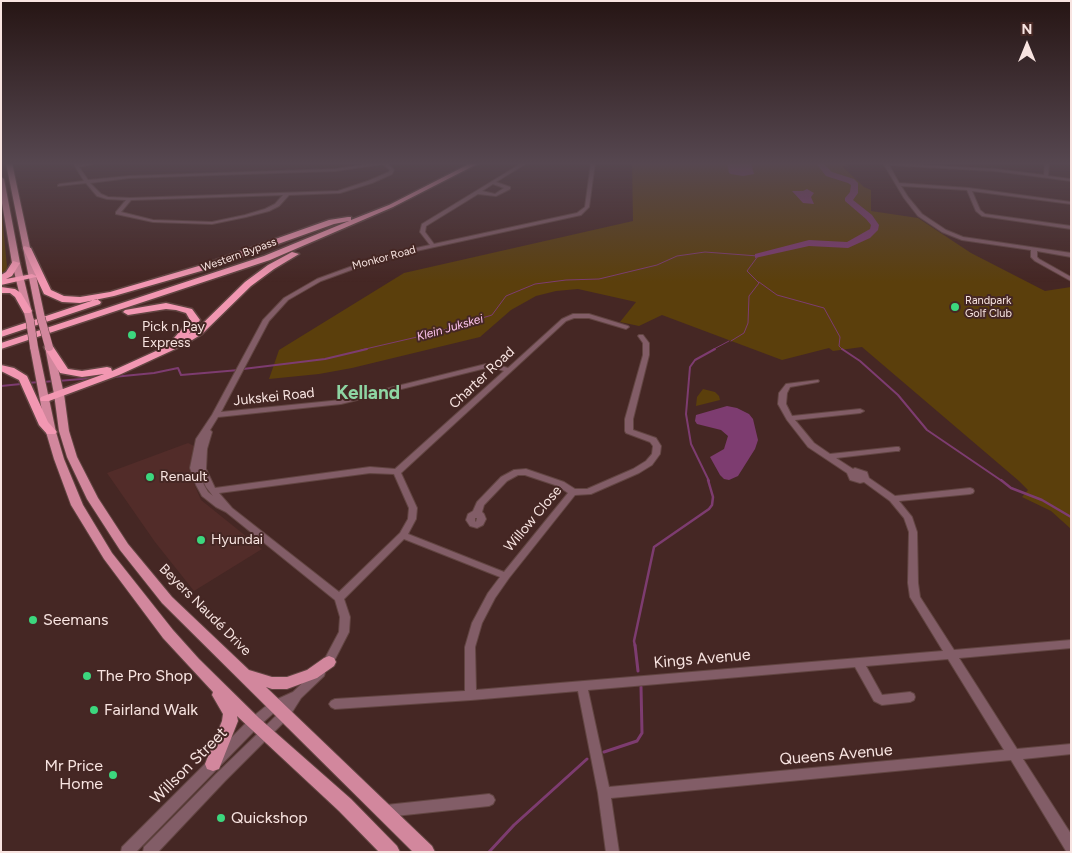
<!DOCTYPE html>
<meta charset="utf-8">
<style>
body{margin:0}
#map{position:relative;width:1072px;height:853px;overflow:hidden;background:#452724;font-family:Figtree,sans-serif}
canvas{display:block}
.frame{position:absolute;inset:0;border:2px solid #f8e4e1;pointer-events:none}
.north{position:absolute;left:1002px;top:20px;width:50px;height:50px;-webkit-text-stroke:4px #452724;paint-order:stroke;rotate:0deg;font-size:14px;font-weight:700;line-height:20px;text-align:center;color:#f8e4e1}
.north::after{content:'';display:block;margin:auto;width:18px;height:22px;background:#f8e4e1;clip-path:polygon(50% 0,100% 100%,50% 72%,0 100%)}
</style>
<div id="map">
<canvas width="1072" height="853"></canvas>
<div class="frame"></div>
<div class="north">N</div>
</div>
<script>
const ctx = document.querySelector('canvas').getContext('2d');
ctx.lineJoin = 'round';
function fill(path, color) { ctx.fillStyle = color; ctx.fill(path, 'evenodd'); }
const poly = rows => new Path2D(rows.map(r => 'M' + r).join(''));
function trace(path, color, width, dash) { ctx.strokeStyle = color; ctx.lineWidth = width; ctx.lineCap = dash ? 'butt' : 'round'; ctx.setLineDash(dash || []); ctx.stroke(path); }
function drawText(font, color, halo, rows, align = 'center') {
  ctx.font = font + ' Figtree,sans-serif'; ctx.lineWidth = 4; ctx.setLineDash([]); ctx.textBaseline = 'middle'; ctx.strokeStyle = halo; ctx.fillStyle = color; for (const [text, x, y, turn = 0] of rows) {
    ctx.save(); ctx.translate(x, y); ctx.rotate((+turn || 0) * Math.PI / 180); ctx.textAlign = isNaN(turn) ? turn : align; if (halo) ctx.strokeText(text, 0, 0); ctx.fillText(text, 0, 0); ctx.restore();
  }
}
fill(poly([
 [188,443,196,447,192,479,201,500,262,549,194,591,155,542,107,473]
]), '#522c29');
fill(poly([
 [632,163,844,163,849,167,842,166,864,187,871,190,871,211,918,218,971,253,1045,291,1071,287,1071,529,1051,511,1022,497,1028,490,1019,481,862,347,833,351,829,348,782,360,662,315,639,326,620,322,636,302,578,289,556,291,536,296,511,310,480,337,352,368,319,374,269,379,279,350,404,273,633,221],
 [1,204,7,267,5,273,1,276],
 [703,389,715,392,719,396,720,400,696,406,697,397]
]), '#5b3f0c');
fill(poly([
 [727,163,751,163,754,174,743,176,731,174,729,173],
 [807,189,814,193,811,197,814,204,803,203,792,191,803,191],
 [727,406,737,408,749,414,753,419,758,440,755,449,738,476,729,480,724,479,720,475,710,457,724,449,728,436,721,430,697,424,695,421,696,415]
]), '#7d3c70');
trace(poly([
 [759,282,777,295,824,308,840,337,839,346,843,350],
 [361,350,430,334,492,315,506,296,535,284,566,280,599,279,657,265,677,256,705,252,758,256,747,271,759,283,749,296,748,323,744,333,731,341],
 [712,350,729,341]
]), '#7d3c70', 1);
trace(poly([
 [842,349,860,361,898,395,927,430,1002,481],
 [243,369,325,359,367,349],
 [113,377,154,373,178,368,181,375,239,370],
 [58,381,93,378],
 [43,382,54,381],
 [28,383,39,382],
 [1,386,21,384],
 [709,481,691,444,686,414,690,367,695,360,715,349]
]), '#7d3c70', 2);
trace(poly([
 [1001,480,1011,488,1042,500,1071,517],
 [635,646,634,641,654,547,709,509,712,505,713,497,708,480]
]), '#7d3c70', 2.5);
trace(poly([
 [635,645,638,671],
 [604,752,637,741,642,733,641,687],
 [489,852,514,825,587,759]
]), '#7d3c70', 3);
fill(poly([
 [816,163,823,163,832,172,854,179,858,183,858,193,853,200,872,215,879,225,878,230,870,238,848,248,809,246,755,258,755,254,809,240,847,242,870,229,871,225,866,219,845,201,845,198,850,192,851,185,848,183,826,176,816,163]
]), '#7d3c70');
const minor = poly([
 [73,163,77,163,78,165,97,163,79,167,88,180,129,176,335,169,377,163,387,163,394,170,392,174,372,183,340,193,289,195,279,206,269,211,246,217,212,224,153,222,116,214,116,212,126,200,107,199,97,196,86,183,58,186,58,185,60,184,84,181,73,163],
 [383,164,390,170,389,172,368,181,338,191,130,198,108,197,101,194,90,183,129,178,335,171,383,164],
 [283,195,275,204,265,209,245,215,212,222,153,220,121,212,131,200,283,195],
 [522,163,527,163,496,182,510,187,510,189,496,196,478,194,426,226,425,232,434,244,577,213,585,207,591,163,595,163,589,207,581,215,384,258,321,281,288,300,269,321,221,412,341,400,486,364,495,364,508,368,562,319,573,314,589,314,628,326,629,327,626,329,589,318,574,318,566,321,401,473,417,508,416,519,408,534,504,572,568,493,558,486,525,475,518,475,507,481,484,505,482,512,484,514,486,519,483,525,477,528,470,526,466,520,468,514,473,511,477,502,501,477,514,470,526,469,564,482,575,489,587,489,633,469,646,461,652,454,653,446,650,442,626,433,625,431,625,419,643,355,643,343,638,336,639,335,643,335,649,343,649,355,633,419,633,430,656,438,661,446,660,454,652,465,639,473,591,494,575,495,509,578,495,598,482,623,475,647,476,690,943,651,910,597,908,583,909,532,904,518,890,501,864,482,860,483,850,480,847,473,808,447,787,420,778,404,779,393,786,384,818,380,819,381,818,382,790,387,787,393,786,404,792,416,860,409,864,411,860,413,795,420,814,443,830,454,896,447,899,447,900,449,899,451,896,451,836,458,853,469,855,468,867,472,869,478,895,496,970,488,973,489,974,491,973,493,970,494,899,501,912,517,917,532,918,583,920,597,954,650,1071,640,1071,648,959,658,1017,749,1071,744,1071,754,1023,759,1071,834,1071,852,1066,851,1011,760,611,798,619,852,606,852,598,793,578,691,471,700,335,709,331,707,329,704,331,701,335,699,465,691,465,647,472,623,488,593,500,577,404,539,344,599,350,617,349,632,331,667,327,668,323,667,322,664,339,632,340,617,335,600,226,512,216,507,202,496,196,485,190,468,196,439,212,415,263,320,284,298,317,279,380,256,430,245,420,232,422,224,522,163],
 [493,184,504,188,495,194,482,191,493,184],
 [486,368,495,368,504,371,395,469,370,467,215,488,206,469,207,449,212,432,210,430,218,417,341,404,486,368],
 [370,473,394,474,409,508,408,519,400,533,339,592,232,508,219,493,370,473],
 [200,474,206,487,213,496,208,492,204,485,200,474],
 [475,518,477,518,476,522,475,521,475,518],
 [948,659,1004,750,609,787,588,690,855,667,874,701,882,705,910,702,914,700,915,697,914,694,910,692,882,695,866,666,948,659],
 [883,163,995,169,1044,175,1045,163,1049,163,1048,176,1071,179,1071,181,995,171,889,165,899,183,969,188,1071,202,1071,204,972,191,980,210,985,214,1071,226,1071,229,982,216,976,211,967,190,901,186,908,197,922,214,946,230,963,237,1071,253,1071,257,1037,251,1037,257,1039,259,1071,277,1071,281,1035,261,1031,257,1031,250,962,240,942,232,918,216,904,198,883,163],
 [320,669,324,670,325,673,324,676,301,698,289,717,225,781,158,852,143,852,144,847,217,773,281,711,284,706,279,708,258,727,136,852,121,852,122,847,250,719,271,702,293,692,316,670,320,669],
 [489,794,493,796,495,800,493,804,489,806,386,817,382,815,380,811,382,807,386,805,489,794]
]);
const major = poly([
 [6,163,12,163,45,318,41,320,37,318,6,163],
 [1,177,4,179,20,263,34,321,30,323,26,321,12,263,1,197,1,177],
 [34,344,38,347,56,432,64,459,83,505,112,553,173,630,199,659,259,718,351,799,397,846,400,852,379,852,339,811,237,716,238,721,219,769,213,771,207,769,205,764,222,721,223,714,212,695,213,692,163,638,104,559,71,505,54,459,46,432,30,347,34,344],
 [49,344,53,347,64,394,69,431,77,457,98,498,128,544,172,597,249,670,272,677,287,677,307,670,324,658,329,656,334,658,336,662,334,666,317,678,287,689,272,689,266,687,432,846,435,852,413,852,162,603,120,550,87,499,67,457,59,431,54,394,45,347,49,344]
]);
const highway = poly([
 [471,163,479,163,393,207,270,260,1,349,1,343,264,256,349,221,334,224,208,269,114,296,80,303,62,302,44,294,36,277,1,285,1,275,6,272,13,261,20,263,12,276,6,279,32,274,36,276,23,248,24,246,31,248,51,290,64,296,80,297,110,292,202,265,329,220,348,217,351,217,351,220,389,205,471,163],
 [292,252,299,254,274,269,251,286,202,334,184,345,119,375,49,401,41,401,40,399,41,397,104,374,82,377,60,373,44,347,46,345,52,345,68,369,82,371,107,367,111,368,112,371,178,341,174,338,190,320,186,313,176,310,166,309,128,315,123,312,125,310,166,303,192,309,200,320,189,334,196,330,245,282,268,265,292,252],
 [1,287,15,289,21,293,32,311,30,313,24,313,15,297,10,293,1,293,1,287],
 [97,299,101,302,100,304,1,337,1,331,97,299],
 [1,365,14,368,27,376,48,422,57,432,55,434,47,434,39,425,19,380,1,371,1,365]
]);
trace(minor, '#624542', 2);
trace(major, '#624542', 2);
trace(highway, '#624542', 3);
fill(minor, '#825d67');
fill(major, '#d2879d');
fill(highway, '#f297b2');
const majorBridge = poly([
 [41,318,49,347],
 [30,321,34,347]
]);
trace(majorBridge, '#624542', 9, []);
trace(majorBridge, '#d2879d', 8);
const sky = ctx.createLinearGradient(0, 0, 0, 282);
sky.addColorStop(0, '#261514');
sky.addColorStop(0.58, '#564750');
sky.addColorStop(1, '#56475000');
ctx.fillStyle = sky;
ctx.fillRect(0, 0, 1072, 282);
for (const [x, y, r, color] of [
 [955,307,5,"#3cd77e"],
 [132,335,5,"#3cd77e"],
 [150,477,5,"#3cd77e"],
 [201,540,5,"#3cd77e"],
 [33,620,5,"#3cd77e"],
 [87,676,5,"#3cd77e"],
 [94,710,5,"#3cd77e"],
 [113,775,5,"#3cd77e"],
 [221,818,5,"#3cd77e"]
]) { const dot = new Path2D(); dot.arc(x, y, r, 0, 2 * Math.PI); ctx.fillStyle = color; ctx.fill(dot); trace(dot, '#452724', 2); }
drawText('11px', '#f8e4e1', '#452724', [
 ["Western Bypass",239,255,-20],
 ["Monkor Road",384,258,-15]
]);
drawText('11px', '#f8e4e1', '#452724', [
 ["Randpark",965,301],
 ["Golf Club",965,314]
], 'left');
drawText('italic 12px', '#fec4ef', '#452724', [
 ["Klein Jukskei",450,328,-16]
]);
drawText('14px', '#f8e4e1', '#452724', [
 ["Pick n Pay",142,327],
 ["Express",142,343],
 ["Renault",160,477],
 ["Hyundai",211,540]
], 'left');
drawText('14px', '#f8e4e1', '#452724', [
 ["Charter Road",482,378,-43],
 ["Jukskei Road",274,397,-6],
 ["Willow Close",533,519,-50],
 ["Beyers Naudé Drive",205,610,45]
]);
drawText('16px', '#f8e4e1', '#452724', [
 ["Seemans",43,620],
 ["The Pro Shop",97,676],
 ["Fairland Walk",104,710],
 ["Mr Price",103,766,"right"],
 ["Home",103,784,"right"],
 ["Quickshop",231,818]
], 'left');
drawText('16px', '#f8e4e1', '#452724', [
 ["Kings Avenue",702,659,-5],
 ["Queens Avenue",836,755,-5],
 ["Willson Street",189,766,-45]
]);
drawText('bold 19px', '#8ed5a3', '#452724', [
 ["Kelland",368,393]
]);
</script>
